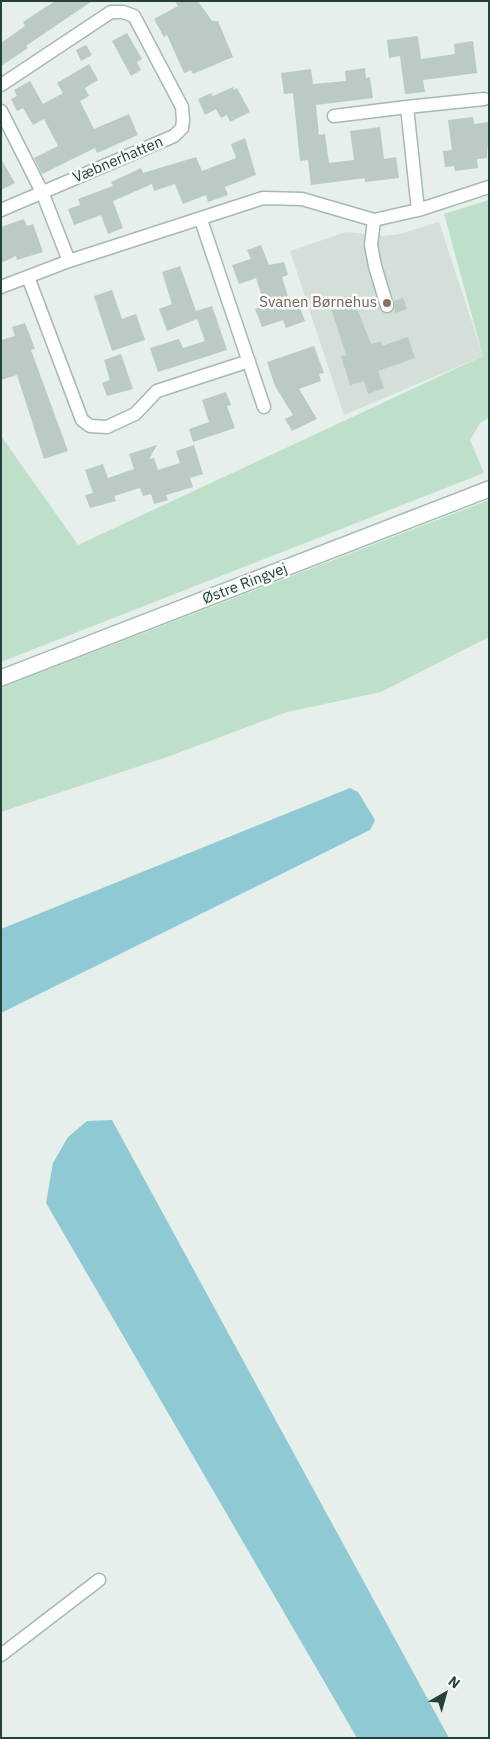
<!DOCTYPE html>
<meta charset="utf-8">
<style>
body{margin:0}
#map{position:relative;width:490px;height:1739px;overflow:hidden;background:#e6efeb;font-family:"IBM Plex Sans",sans-serif}
canvas{display:block}
.frame{position:absolute;inset:0;border:2px solid #24423a;pointer-events:none}
.north{position:absolute;left:420px;top:1669px;width:50px;height:50px;-webkit-text-stroke:4px #f7fbf9;paint-order:stroke;rotate:38deg;font-size:14px;font-weight:700;line-height:20px;text-align:center;color:#24423a}
.north::after{content:'';display:block;margin:auto;width:18px;height:22px;background:#24423a;clip-path:polygon(50% 0,100% 100%,50% 72%,0 100%)}
</style>
<div id="map">
<canvas width="490" height="1739"></canvas>
<div class="frame"></div>
<div class="north">N</div>
</div>
<script>
const ctx = document.querySelector('canvas').getContext('2d');
ctx.lineJoin = 'round';
function fill(path, color) { ctx.fillStyle = color; ctx.fill(path, 'evenodd'); }
const poly = rows => new Path2D(rows.map(r => 'M' + r).join(''));
function trace(path, color, width, dash) { ctx.strokeStyle = color; ctx.lineWidth = width; ctx.lineCap = dash ? 'butt' : 'round'; ctx.setLineDash(dash || []); ctx.stroke(path); }
function drawText(font, color, halo, rows, align = 'center') {
  ctx.font = font + ' "IBM Plex Sans",sans-serif'; ctx.lineWidth = 5; ctx.setLineDash([]); ctx.textBaseline = 'middle'; ctx.strokeStyle = halo; ctx.fillStyle = color; for (const [text, x, y, turn = 0] of rows) {
    ctx.save(); ctx.translate(x, y); ctx.rotate((+turn || 0) * Math.PI / 180); ctx.textAlign = isNaN(turn) ? turn : align; if (halo) ctx.strokeText(text, 0, 0); ctx.fillText(text, 0, 0); ctx.restore();
  }
}
fill(poly([
 [439,222,483,356,344,415,290,251,346,232,384,236,400,234]
]), '#d4dfda');
fill(poly([
 [489,200,489,417,480,423,470,440,484,473,1,662,1,436,78,545,483,356,444,214],
 [489,500,489,637,381,692,287,712,170,756,1,812,1,688]
]), '#bfe0c8');
fill(poly([
 [350,788,358,792,375,820,370,830,1,1013,1,929],
 [112,1120,449,1738,357,1738,46,1203,53,1163,68,1137,87,1121]
]), '#8ec9d4');
fill(poly([
 [55,1,92,1,26,46,28,48,1,66,1,43,25,26,23,22],
 [175,1,198,1,212,21,218,21,233,57,193,74,191,70,184,73,167,35,164,37,154,19,178,6],
 [127,33,142,59,137,62,141,70,131,76,112,41],
 [418,36,421,59,455,54,454,44,473,41,477,73,423,80,425,92,405,94,400,56,389,58,387,40],
 [86,45,92,55,81,61,76,50],
 [89,64,98,80,85,88,89,96,80,101,94,129,129,114,138,135,97,153,95,148,42,174,34,158,58,146,44,119,33,125,23,108,17,111,11,99,17,96,14,90,30,81,43,104,63,93,57,83],
 [365,68,366,78,370,77,373,98,316,105,319,135,325,134,329,163,354,160,350,131,380,127,384,159,396,157,399,178,365,182,365,178,311,185,308,160,300,161,293,93,284,94,281,73,311,69,313,84,346,81,345,71],
 [233,87,234,90,237,88,250,112,230,122,227,115,221,118,216,109,205,115,198,99,211,93,213,96],
 [473,117,474,124,489,122,487,158,477,159,478,168,455,171,454,166,445,167,443,151,452,150,448,120],
 [245,138,256,175,225,187,228,195,208,202,206,195,183,204,175,184,154,191,152,184,113,201,123,228,108,234,101,215,74,225,68,209,80,205,78,199,113,186,111,182,141,168,143,173,196,157,202,171,236,158,231,144],
 [1,159,15,183,1,190],
 [24,219,27,226,33,224,43,252,17,260,16,256,1,263,1,227],
 [261,245,269,265,284,262,288,275,282,277,292,310,300,308,305,321,286,328,283,320,262,327,255,309,265,306,256,278,239,284,232,265,251,259,247,250],
 [180,266,196,311,212,306,227,350,158,372,150,348,179,339,183,348,205,341,197,319,167,331,159,309,172,304,162,272],
 [112,290,122,319,136,314,145,340,112,351,94,296],
 [352,295,371,344,381,341,382,346,408,337,415,358,378,371,384,388,368,394,364,381,350,385,341,356,346,355,329,302],
 [403,298,407,309,395,313,394,301],
 [25,323,35,349,31,350,68,451,44,459,17,375,1,380,1,340,15,336,12,327],
 [314,346,324,373,319,374,321,381,299,389,317,419,292,431,285,419,293,415,275,386,267,362],
 [121,354,133,389,107,396,102,383,110,380,104,360],
 [226,392,231,405,227,406,235,428,193,442,189,429,209,422,202,400],
 [157,445,149,459,154,458,158,470,180,463,176,451,194,445,203,474,190,478,193,487,166,495,168,500,154,504,151,494,143,496,140,488,114,496,116,501,90,508,85,495,93,493,85,470,103,464,108,478,134,469,129,454]
]), '#bbcac4');
const street = poly([
 [1,85,111,12,123,12,134,16,182,107,183,120,182,128,174,136,1,210],
 [1,111,42,192,69,261],
 [334,116,407,107],
 [418,210,407,107,484,99],
 [201,220,264,407],
 [374,220,371,245,375,266,387,306],
 [28,277,82,420,90,426,107,427,135,414,157,391,249,361],
 [1,287,69,261,263,198,302,199,374,220,418,210,489,187],
 [1,1655,99,1580]
]);
const secondary = poly([
 [1,678,489,489]
]);
trace(street, '#a8b8b2', 15);
trace(secondary, '#a4bbb3', 18);
trace(street, '#fff', 12);
trace(secondary, '#fff', 15);
for (const [x, y, r, color] of [
 [387,303,5,"#8d6e63"]
]) { const dot = new Path2D(); dot.arc(x, y, r, 0, 2 * Math.PI); ctx.fillStyle = color; ctx.fill(dot); trace(dot, '#f7fbf9', 2); }
drawText('15px', '#24423a', '#f7fbf9', [
 ["Væbnerhatten",118,160,-23],
 ["Østre Ringvej",245,584,-21]
]);
drawText('15px', '#785e54', '#f7fbf9', [
 ["Svanen Børnehus",377,303]
], 'right');
</script>
